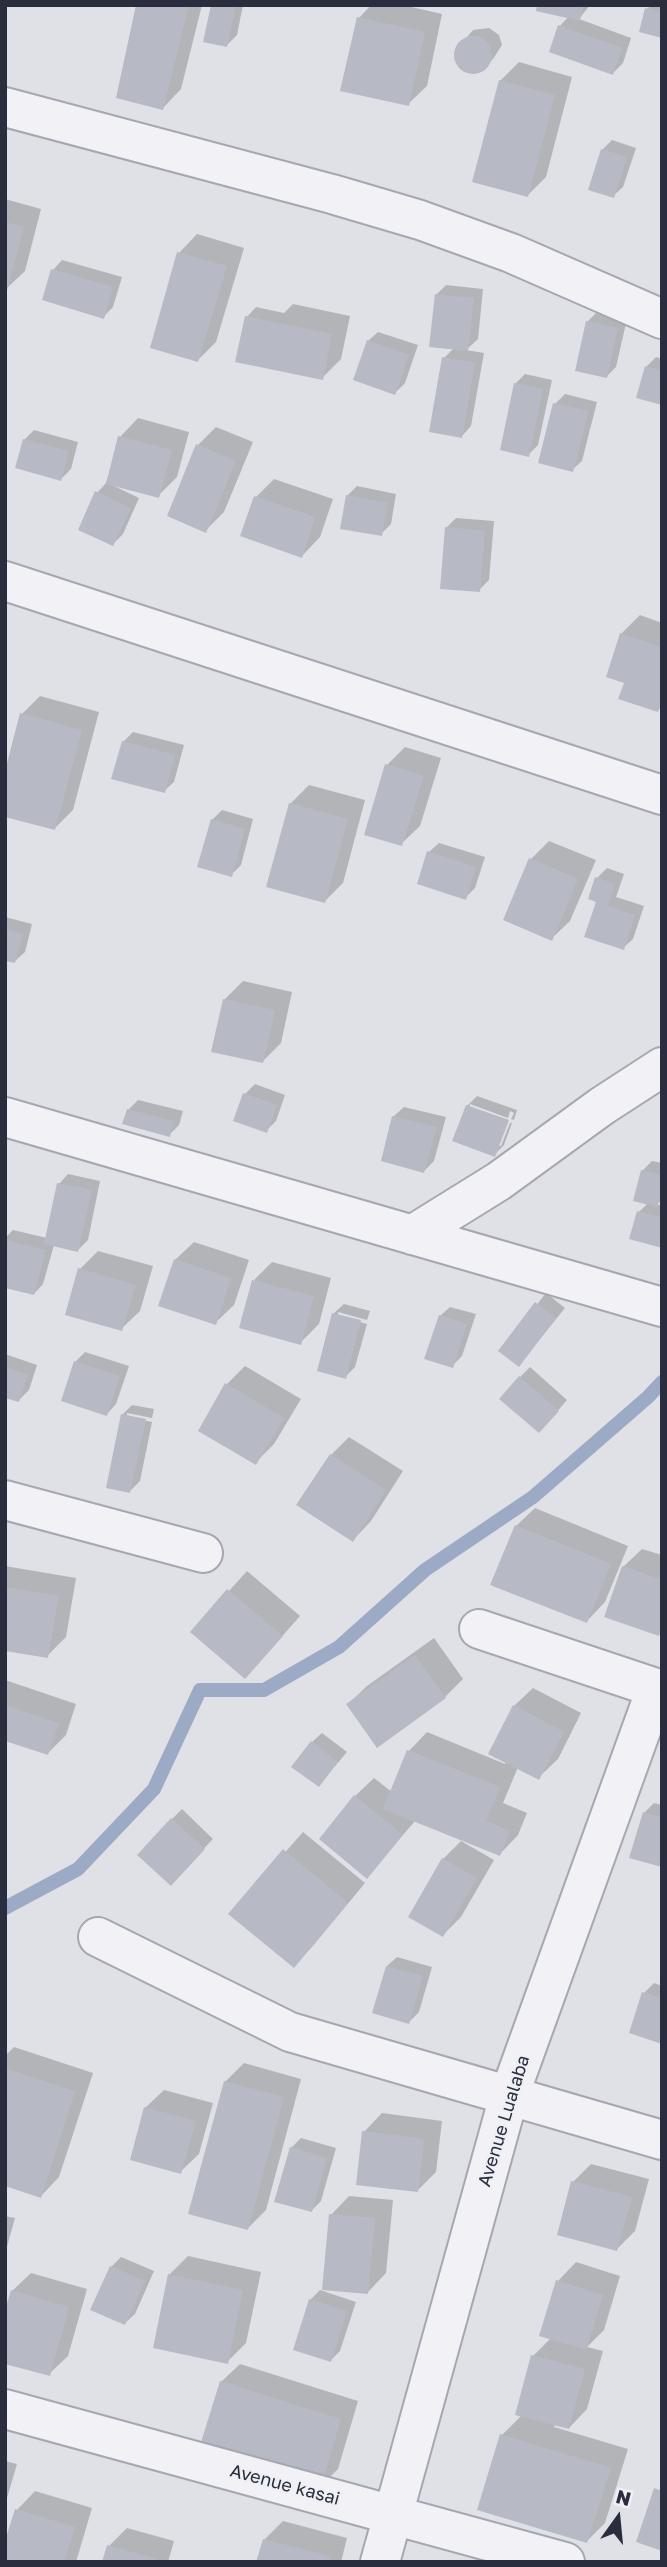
<!DOCTYPE html>
<style>
body{margin:0}
#map{position:relative;width:667px;height:2567px;overflow:hidden;background:#dfe1e7;font-family:"Golos Text",sans-serif}
canvas{display:block}
.frame{position:absolute;inset:0;border:7px solid #292d3d;pointer-events:none}
.north{position:absolute;left:583px;top:2483px;width:70px;height:70px;-webkit-text-stroke:5px #eef0f5;paint-order:stroke;rotate:15deg;font-size:19px;font-weight:700;line-height:28px;text-align:center;color:#292d3d}
.north::after{content:'';display:block;margin:auto;width:24px;height:32px;background:#292d3d;clip-path:polygon(50% 0,100% 100%,50% 72%,0 100%)}
</style>
<div id="map">
<canvas width="667" height="2567"></canvas>
<div class="frame"></div>
<div class="north">N</div>
</div>
<script>
const ctx = document.querySelector('canvas').getContext('2d');
ctx.lineJoin = 'round';
function fill(path, color) { ctx.fillStyle = color; ctx.fill(path, 'evenodd'); }
const poly = rows => new Path2D(rows.map(r => 'M' + r).join(''));
function trace(path, color, width, dash) { ctx.strokeStyle = color; ctx.lineWidth = width; ctx.lineCap = dash ? 'butt' : 'round'; ctx.setLineDash(dash || []); ctx.stroke(path); }
function drawText(font, color, halo, rows, align = 'center') {
  ctx.font = font + ' "Golos Text",sans-serif'; ctx.lineWidth = 5; ctx.setLineDash([]); ctx.textBaseline = 'middle'; ctx.strokeStyle = halo; ctx.fillStyle = color; for (const [text, x, y, turn = 0] of rows) {
    ctx.save(); ctx.translate(x, y); ctx.rotate((+turn || 0) * Math.PI / 180); ctx.textAlign = isNaN(turn) ? turn : align; if (halo) ctx.strokeText(text, 0, 0); ctx.fillText(text, 0, 0); ctx.restore();
  }
}
fill(poly([
 [137,5,202,5,181,89,163,108],
 [213,5,243,5,237,35,227,45],
 [371,5,403,5,442,14,427,86,408,104,359,18],
 [539,5,590,5,579,19,631,38,623,63,613,73,560,26,569,16],
 [651,5,662,5,662,36,647,9],
 [489,28,499,35,502,45,493,59,483,69,471,73,466,71,457,63,456,50,473,30],
 [519,62,572,77,546,177,528,195,500,81],
 [612,140,636,148,623,187,613,196,602,150],
 [5,199,41,209,25,271,6,289],
 [197,234,244,248,216,342,198,360,152,347,179,253],
 [62,260,122,277,113,307,103,317,53,270],
 [446,285,483,289,478,339,466,350,484,353,471,426,462,436,444,358,454,348,436,295],
 [293,304,350,316,341,359,322,378,247,317,256,307,284,313],
 [597,312,627,319,616,367,607,376,587,322],
 [378,332,418,345,405,383,395,393,368,341],
 [656,357,662,359,662,403,646,367],
 [525,374,552,380,538,445,528,455,515,384],
 [565,394,597,402,582,461,572,470,555,404],
 [138,418,189,432,177,477,158,496,114,484,114,486,139,498,123,534,113,544,97,493,106,483,120,437],
 [216,427,253,442,224,512,205,531,198,445],
 [34,430,78,442,71,469,61,479,24,440],
 [274,479,333,499,320,537,302,556,256,497],
 [357,486,396,494,391,524,381,534,347,496],
 [456,518,494,521,489,580,479,590,446,528],
 [640,615,662,623,662,706,658,710,626,682,621,634],
 [40,696,99,712,73,810,55,828,22,714],
 [133,732,184,745,174,782,164,791,123,742],
 [405,747,441,758,420,826,401,844,387,765],
 [309,785,365,800,343,883,325,901,290,804],
 [222,810,253,819,241,865,231,875,212,820],
 [549,841,596,860,570,921,551,939,531,859],
 [439,843,485,857,475,888,465,898,429,852],
 [607,868,624,874,616,897,644,906,633,939,623,948,598,901,590,898,597,878],
 [5,917,32,924,25,952,15,961,5,959],
 [243,981,292,992,281,1043,262,1062,224,1000],
 [255,1084,285,1095,276,1121,266,1131,245,1094],
 [477,1096,517,1110,514,1120,511,1119,514,1113,510,1111,508,1118,470,1104,470,1108,497,1146,501,1146,510,1123,512,1123,504,1145,494,1155,467,1106],
 [138,1100,183,1111,179,1125,169,1135,128,1110],
 [404,1107,446,1117,434,1161,424,1171,383,1160,394,1116],
 [652,1161,662,1163,662,1200,657,1204,662,1206,662,1245,639,1212,648,1203,642,1171],
 [68,1174,100,1181,88,1240,78,1250,54,1245,43,1284,34,1294,5,1286,5,1238,13,1230,47,1238,59,1184],
 [194,1242,249,1260,234,1305,215,1323,175,1260],
 [98,1251,153,1266,140,1311,121,1329,80,1269],
 [272,1262,331,1278,319,1324,300,1343,254,1280],
 [546,1293,565,1308,519,1365,501,1351],
 [344,1304,370,1311,367,1320,338,1312,338,1316,367,1324,355,1367,345,1377,334,1313],
 [450,1307,476,1314,462,1356,452,1366,440,1316],
 [85,1352,129,1366,116,1404,107,1414,75,1362],
 [5,1354,37,1365,29,1390,19,1400,5,1396],
 [245,1366,301,1399,274,1444,255,1463,227,1384],
 [530,1367,567,1400,549,1421,520,1377],
 [132,1405,154,1409,152,1418,127,1413,127,1417,152,1422,140,1481,130,1491,122,1415],
 [349,1437,403,1471,371,1521,353,1540,331,1455],
 [535,1508,628,1546,605,1602,587,1621,516,1526],
 [642,1549,662,1555,662,1631,658,1634,623,1567],
 [5,1566,76,1578,66,1637,47,1656,5,1649],
 [247,1571,300,1616,263,1658,192,1632],
 [434,1638,463,1679,445,1697,348,1704,367,1686],
 [5,1680,76,1704,66,1735,48,1753,5,1739],
 [533,1688,581,1713,558,1759,539,1777,518,1767,503,1803,527,1813,518,1835,500,1854,416,1820,367,1876,355,1796,374,1778,392,1792,409,1751,427,1732,505,1764,514,1706],
 [322,1733,347,1752,319,1785,312,1742],
 [654,1803,662,1805,662,1865,644,1813],
 [182,1809,213,1839,171,1883,172,1819],
 [303,1832,365,1883,312,1947,294,1966,231,1914],
 [461,1841,494,1860,461,1917,443,1935,443,1859],
 [397,1957,432,1967,419,2012,409,2022,387,1966],
 [654,1983,662,1986,662,2042,644,1993],
 [14,2047,93,2073,59,2177,41,2196,5,2184,5,2056],
 [244,2063,301,2079,266,2210,248,2228,225,2082],
 [164,2090,213,2103,199,2154,180,2172,145,2108],
 [382,2113,442,2121,436,2172,418,2190,364,2132],
 [301,2138,336,2148,321,2201,311,2211,291,2148],
 [591,2164,649,2179,635,2231,617,2249,573,2182],
 [349,2196,393,2200,386,2273,368,2292,331,2215],
 [5,2216,15,2218,5,2254],
 [188,2256,261,2272,246,2343,227,2362,169,2275],
 [121,2257,154,2271,135,2314,125,2323,111,2267],
 [576,2262,620,2276,604,2330,587,2347,603,2351,587,2409,569,2428,555,2424,554,2427,628,2449,605,2523,587,2541,502,2435,522,2415,533,2356,551,2338,558,2281],
 [31,2273,87,2289,68,2356,49,2374,12,2291],
 [320,2290,356,2302,340,2351,331,2360,310,2300],
 [240,2364,358,2401,338,2469,319,2488,221,2382],
 [5,2461,17,2464,5,2505],
 [35,2491,92,2508,76,2562,5,2562,17,2510],
 [283,2521,347,2538,341,2562,258,2562,264,2540],
 [127,2528,174,2541,168,2562,104,2562,109,2546]
]), '#0003');
trace(poly([
 [5,1908,78,1869,154,1789,200,1690,264,1690,339,1647,425,1570,533,1497,648,1397,662,1382]
]), '#9daac5', 14);
fill(poly([
 [136,5,189,5,163,110,116,98],
 [211,5,236,5,227,47,203,42],
 [537,5,583,5,580,21,536,11],
 [645,8,662,13,662,38,639,32],
 [357,17,425,32,409,106,340,91],
 [558,25,622,48,613,75,549,52],
 '454 55a19 19 0 1 1 38 0a19 19 0 1 1-38 0Z',
 [499,80,555,95,528,197,472,182],
 [601,149,627,157,614,198,588,190],
 [5,222,24,227,6,294,5,294],
 [177,252,227,266,198,362,150,348],
 [51,269,113,287,104,319,42,300],
 [435,294,474,298,468,351,429,347],
 [245,316,332,334,323,380,235,362],
 [586,321,618,328,607,378,575,371],
 [367,340,409,355,395,395,353,380],
 [442,357,475,363,462,438,429,432],
 [645,366,662,371,662,405,636,398],
 [514,383,543,389,529,457,500,450],
 [553,403,589,411,573,472,538,463],
 [118,436,172,450,159,498,106,484],
 [23,439,69,451,61,481,15,468],
 [196,444,236,461,206,533,167,516],
 [95,491,131,508,113,546,78,530],
 [346,495,388,503,382,536,340,529],
 [254,496,315,517,302,558,240,536],
 [445,527,485,531,480,592,440,589],
 [620,633,662,647,662,701,658,712,618,699,624,683,606,677],
 [20,713,82,730,55,830,5,817,5,771],
 [122,741,175,755,165,793,111,779],
 [385,764,424,776,402,846,364,835],
 [289,803,348,819,325,903,266,887],
 [211,819,245,829,232,877,197,867],
 [427,851,476,867,466,900,417,884],
 [529,858,578,879,552,941,503,920],
 [595,877,615,884,608,906,635,915,624,950,584,937,596,902,588,899],
 [5,929,23,934,15,963,5,961],
 [223,999,275,1010,263,1063,211,1052],
 [243,1093,277,1105,267,1133,233,1121],
 [466,1105,509,1120,495,1157,452,1141],
 [127,1109,174,1121,170,1137,122,1124],
 [392,1116,437,1127,424,1173,381,1161],
 [641,1170,662,1175,662,1189,657,1207,633,1201],
 [57,1183,92,1190,78,1252,44,1244],
 [637,1211,662,1217,662,1248,629,1239],
 [5,1240,46,1250,34,1295,5,1288],
 [174,1259,231,1278,216,1325,158,1306],
 [78,1268,136,1285,122,1331,65,1315],
 [252,1280,314,1296,301,1345,239,1328],
 [535,1302,556,1318,519,1367,498,1351],
 [332,1313,361,1320,346,1379,317,1371],
 [439,1315,467,1324,453,1368,424,1359],
 [74,1361,120,1376,107,1416,61,1401],
 [5,1367,28,1375,19,1402,5,1398],
 [519,1376,559,1411,539,1433,499,1399],
 [225,1383,284,1418,256,1465,198,1431],
 [121,1414,146,1419,130,1493,106,1488],
 [330,1454,386,1490,353,1542,296,1505],
 [515,1525,611,1564,587,1623,490,1585],
 [622,1566,662,1580,662,1627,659,1636,604,1617],
 [5,1587,59,1596,48,1658,5,1651],
 [227,1589,283,1636,245,1679,190,1632],
 [415,1655,446,1698,377,1748,346,1704],
 [5,1705,59,1723,48,1755,5,1741],
 [513,1705,564,1732,539,1780,488,1754],
 [311,1741,338,1762,319,1787,291,1767],
 [407,1750,500,1787,486,1821,510,1831,500,1856,383,1809],
 [354,1795,403,1835,367,1879,319,1839],
 [643,1812,662,1817,662,1867,629,1858],
 [171,1818,205,1849,171,1886,137,1855],
 [283,1849,348,1903,294,1968,228,1914],
 [442,1858,477,1878,443,1937,408,1917],
 [386,1966,423,1976,409,2024,372,2013],
 [642,1992,662,1998,662,2044,629,2033],
 [5,2068,75,2091,41,2198,5,2186],
 [224,2081,284,2097,248,2230,188,2214],
 [144,2107,196,2121,181,2174,130,2160],
 [362,2131,424,2139,418,2192,356,2185],
 [290,2147,327,2158,312,2212,274,2202],
 [571,2181,632,2197,617,2251,557,2235],
 [329,2214,375,2218,368,2294,322,2290],
 [110,2266,145,2281,125,2325,90,2310],
 [168,2274,243,2290,228,2364,153,2348],
 [556,2280,603,2295,586,2350,539,2336],
 [11,2290,69,2307,50,2376,5,2364,5,2310],
 [309,2299,347,2311,331,2362,293,2350],
 [531,2355,585,2369,569,2429,515,2415],
 [220,2381,341,2419,320,2490,198,2452],
 [500,2434,611,2468,587,2543,477,2510],
 [654,2488,662,2491,662,2551,636,2542],
 [15,2509,75,2527,64,2562,5,2562,5,2541],
 [263,2539,330,2556,328,2562,256,2562],
 [107,2545,157,2559,156,2562,102,2562]
]), '#b7bac4');
const minor = poly([
 [5,107,332,194,420,220,511,253,662,319],
 [5,581,662,795],
 [5,1117,662,1307],
 [412,1235,499,1181,602,1106,662,1067],
 [5,1500,203,1553],
 [479,1629,662,1690],
 [98,1937,290,2032,662,2140],
 [5,2409,565,2562],
 [380,2562,509,2096,656,1689]
]);
trace(minor, '#a5a7b1', 42);
trace(minor, '#f2f2f6', 38);
drawText('18px', '#292d3d', '#eef0f5', [
 ["Avenue Lualaba",504,2121,-73],
 ["Avenue kasai",285,2485,15]
]);
</script>
